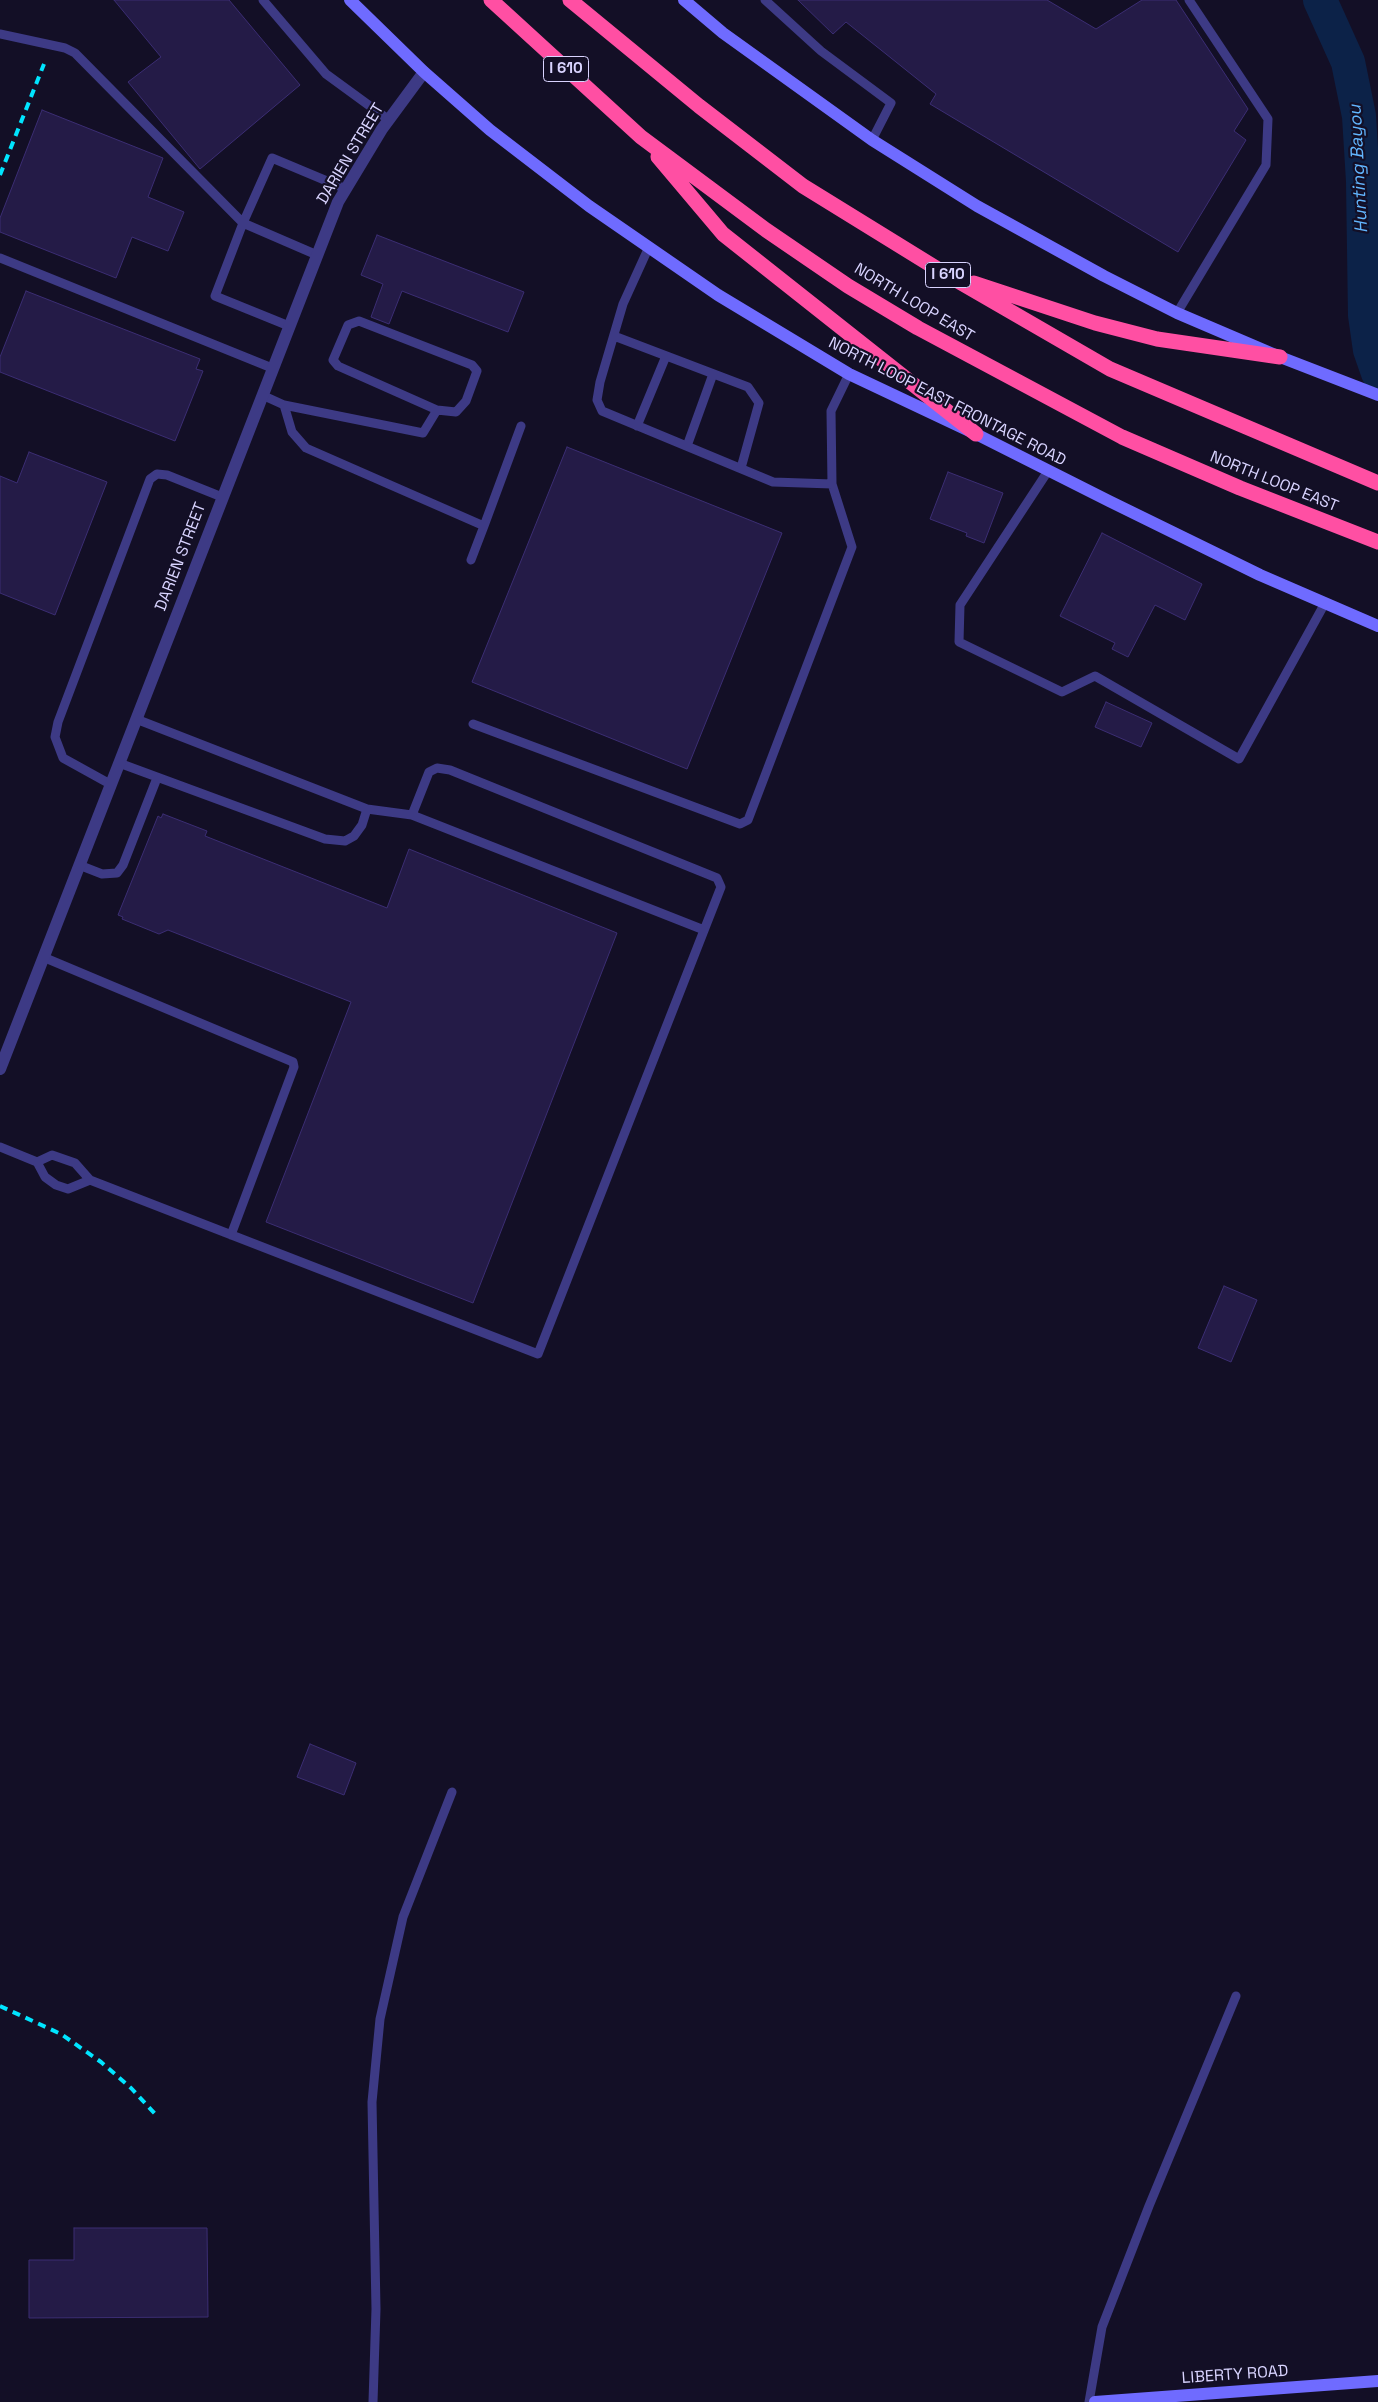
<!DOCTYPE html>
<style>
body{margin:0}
canvas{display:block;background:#130f26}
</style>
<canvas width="1378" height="2402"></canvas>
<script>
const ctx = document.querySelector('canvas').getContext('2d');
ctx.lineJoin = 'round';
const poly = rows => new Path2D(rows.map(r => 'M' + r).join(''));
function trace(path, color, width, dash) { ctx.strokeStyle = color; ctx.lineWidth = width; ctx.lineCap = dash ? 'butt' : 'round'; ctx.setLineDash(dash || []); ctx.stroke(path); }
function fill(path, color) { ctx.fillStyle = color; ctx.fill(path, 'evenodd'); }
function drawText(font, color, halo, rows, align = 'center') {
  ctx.font = font + ' "Space Grotesk",sans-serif'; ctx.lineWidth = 4.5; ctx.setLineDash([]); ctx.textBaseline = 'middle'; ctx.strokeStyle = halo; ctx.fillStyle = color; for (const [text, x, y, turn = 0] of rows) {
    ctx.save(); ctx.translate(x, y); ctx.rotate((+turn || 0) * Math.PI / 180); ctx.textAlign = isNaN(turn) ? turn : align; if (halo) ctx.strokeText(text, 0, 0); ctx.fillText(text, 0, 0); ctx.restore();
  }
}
trace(poly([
 [1320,0,1348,62,1359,116,1363,181,1365,315,1370,350,1378,373]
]), '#0c2248', 34);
const building = poly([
 [114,0,229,0,300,85,200,169,128,82,161,57,114,0],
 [798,0,1047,0,1096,29,1142,0,1176,0,1248,109,1234,131,1246,140,1178,252,930,104,936,94,846,22,833,34,798,0],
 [42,110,163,158,148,197,184,212,168,251,132,237,116,278,0,232,0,218,42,110],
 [377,235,524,292,508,332,402,291,389,324,371,317,383,284,361,275,377,235],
 [26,291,200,359,196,369,203,371,175,441,0,372,0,357,26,291],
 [567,447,782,533,687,769,472,682,567,447],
 [29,452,107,482,55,615,0,593,0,476,17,483,29,452],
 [948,472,1003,493,984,543,966,536,967,533,930,519,948,472],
 [1102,533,1202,584,1185,620,1155,605,1128,657,1112,649,1115,643,1060,616,1102,533],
 [1106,702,1152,723,1141,747,1095,727,1106,702],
 [163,814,207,831,205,836,387,908,409,849,617,933,473,1303,266,1222,351,1002,168,930,159,934,122,919,123,917,118,915,158,816,161,818,163,814],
 [1224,1286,1257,1300,1231,1362,1198,1348,1224,1286],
 [310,1744,356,1763,344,1795,297,1777,310,1744],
 [74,2228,207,2228,208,2317,29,2318,29,2260,74,2260,74,2228]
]);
fill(building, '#241b47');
trace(building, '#3b2d73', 1);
trace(poly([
 [263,0,326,74,389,120],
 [765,0,821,51,891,103,872,140],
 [0,34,65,48,75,53,243,223,317,255],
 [648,249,623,304,600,382,597,400,602,411,773,482,832,484],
 [0,258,272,368],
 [1177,313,1266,165,1268,119,1189,0],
 [289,326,215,296,243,223,272,158,346,189],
 [614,336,748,387,759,403,741,468],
 [262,395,284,405,423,433,437,410,456,412,466,401,477,371,472,365,359,321,348,325,333,360,338,366,437,410],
 [284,405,292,432,306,448,484,526,521,426],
 [637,426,666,356],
 [687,446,713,374],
 [1048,471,960,605,959,642,1062,692,1095,676,1239,759,1325,603],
 [471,560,484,526],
 [473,724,740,824,748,820,852,547,832,484,831,411,849,374],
 [119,763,325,839,345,841,354,836,362,825,367,809],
 [110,784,63,758,55,737,58,722,150,479,157,474,167,475,222,497],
 [412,815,704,930],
 [79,865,102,874,117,873,123,865,157,778],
 [43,957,293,1062,294,1067,231,1235],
 [0,1147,37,1162,45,1177,56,1185,68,1189,90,1180],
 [37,1162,52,1155,75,1163,90,1180,538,1354,721,887,717,878,450,770,437,768,429,772,412,815,367,809,136,719],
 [373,2402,376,2309,372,2102,380,2019,403,1917,452,1792],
 [1089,2402,1102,2327,1149,2206,1236,1996]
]), '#3d3a85', 9);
trace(poly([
 [0,1069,338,202,382,129,424,72]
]), '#3d3a85', 12);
trace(poly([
 [350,0,424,72,490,130,589,206,718,295,849,374,976,434,1109,501,1260,575,1378,626],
 [684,0,723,33,872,140,977,206,1104,276,1177,313,1280,357,1378,395],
 [1095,2402,1378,2381]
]), '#6f6bff', 12);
trace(poly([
 [491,0,641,137,766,230,848,286,918,328,1122,437,1240,488,1378,542],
 [570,0,699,106,803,186,944,273,1110,369,1378,483],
 [658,157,723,234,976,434],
 [974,283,1095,323,1157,339,1280,357]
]), '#ff4fa3', 15);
trace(poly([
 [0,175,44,64],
 [0,2006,61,2034,101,2062,131,2088,157,2116]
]), '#00e5ff', 4, [8, 6]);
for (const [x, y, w] of [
 [566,69,45],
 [948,275,45]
]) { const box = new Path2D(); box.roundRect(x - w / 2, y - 12.5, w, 25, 4); ctx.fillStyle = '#130f26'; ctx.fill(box); trace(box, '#d9d4ff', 1); }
drawText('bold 15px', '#d9d4ff', null, [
 ["I 610",566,69],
 ["I 610",948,275]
]);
drawText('16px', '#d9d4ff', '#130f26', [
 ["DARIEN STREET",351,154,-59],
 ["NORTH LOOP EAST",914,303,31],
 ["NORTH LOOP EAST FRONTAGE ROAD",947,402,27],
 ["NORTH LOOP EAST",1274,482,22],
 ["DARIEN STREET",181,557,-69],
 ["LIBERTY ROAD",1235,2375,-4]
]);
drawText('italic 18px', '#62b6ff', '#130f26', [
 ["Hunting Bayou",1359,169,-93]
]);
</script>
